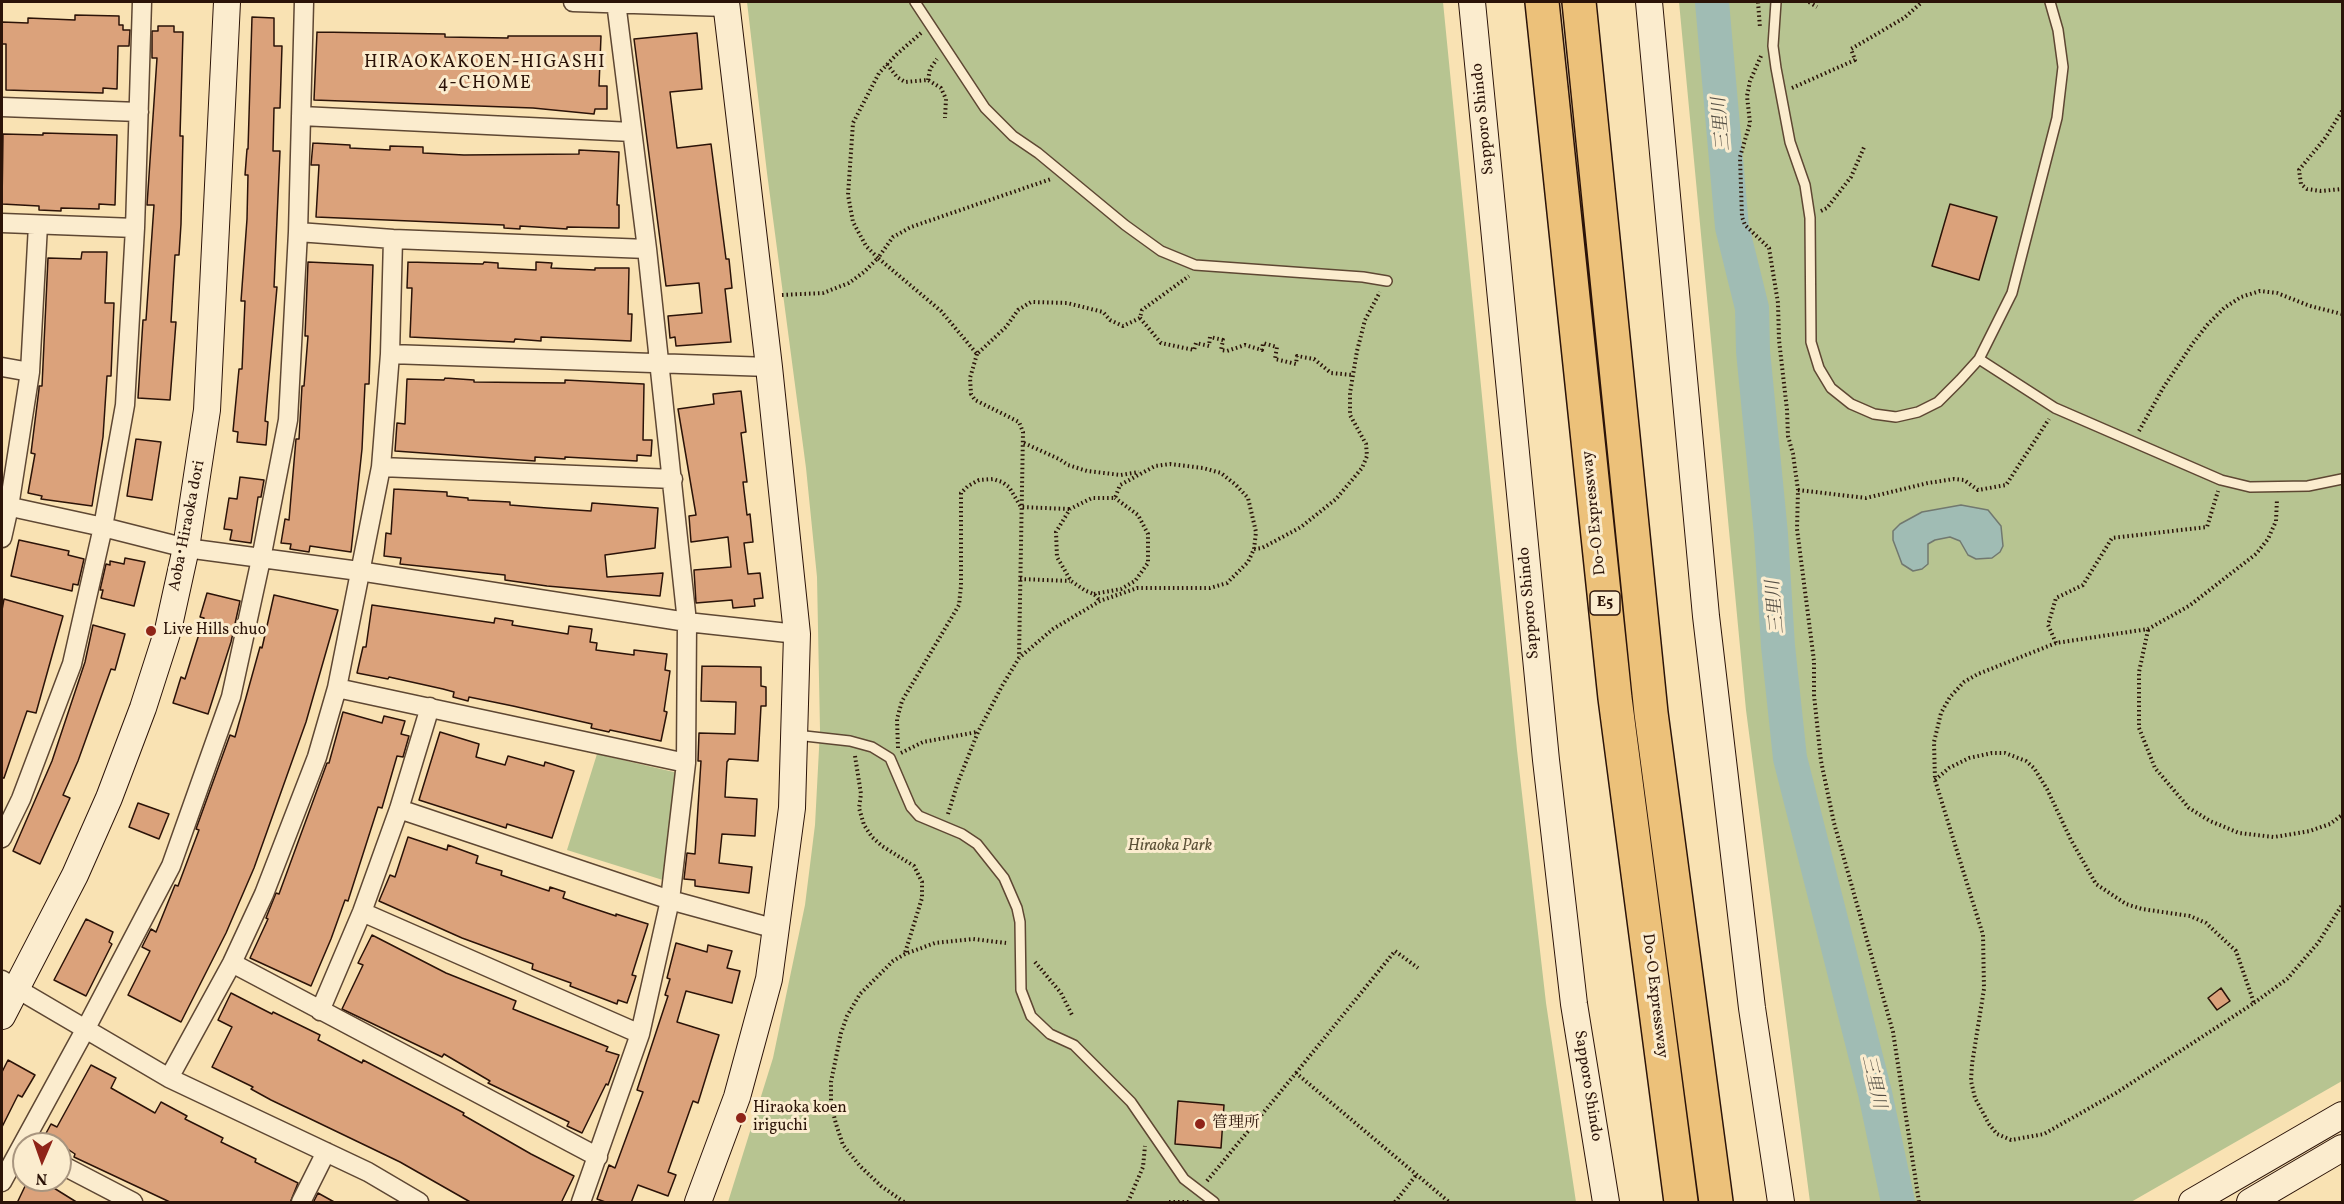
<!DOCTYPE html>
<meta charset="utf-8">
<style>
body{margin:0}
#map{position:relative;width:2344px;height:1204px;overflow:hidden;background:#f9e2b3;font-family:Vollkorn,serif}
canvas{display:block}
.frame{position:absolute;inset:0;border:3px solid #2b1308;pointer-events:none}
.north{position:absolute;left:12px;top:1132px;width:60px;height:60px;box-sizing:border-box;background:#fbecce;border:2px solid #a8957f;border-radius:50%;rotate:182deg;font-size:16px;font-weight:700;line-height:24px;text-align:center;color:#2b1308}
.north::after{content:'';display:block;margin:auto;width:21px;height:27px;background:#8f2418;clip-path:polygon(50% 0,100% 100%,50% 72%,0 100%)}
</style>
<div id="map">
<canvas width="2344" height="1204"></canvas>
<div class="frame"></div>
<div class="north">N</div>
</div>
<script>
const ctx = document.querySelector('canvas').getContext('2d');
ctx.lineJoin = 'round';
function fill(path, color) { ctx.fillStyle = color; ctx.fill(path, 'evenodd'); }
const poly = rows => new Path2D(rows.map(r => 'M' + r).join(''));
function trace(path, color, width, dash) { ctx.strokeStyle = color; ctx.lineWidth = width; ctx.lineCap = dash ? 'butt' : 'round'; ctx.setLineDash(dash || []); ctx.stroke(path); }
function drawText(font, color, halo, rows, align = 'center') {
  ctx.font = font + ' Vollkorn,"Noto Serif JP",serif'; ctx.lineWidth = 6; ctx.setLineDash([]); ctx.textBaseline = 'middle'; ctx.strokeStyle = halo; ctx.fillStyle = color; for (const [text, x, y, turn = 0] of rows) {
    ctx.save(); ctx.translate(x, y); ctx.rotate((+turn || 0) * Math.PI / 180); ctx.textAlign = isNaN(turn) ? turn : align; if (halo) ctx.strokeText(text, 0, 0); ctx.fillText(text, 0, 0); ctx.restore();
  }
}
fill(poly([
 [747,2,1443,2,1517,750,1546,1003,1576,1202,728,1202,773,1058,805,905,815,825,820,730,817,577,806,468,767,173],
 [1679,2,2342,2,2342,1081,2131,1202,1810,1202,1746,710],
 [597,754,678,773,666,881,567,850]
]), '#b7c491');
const water = poly([
 [1961,505,1988,510,2001,526,2003,546,2000,552,1992,558,1976,559,1968,555,1960,541,1950,537,1935,540,1928,544,1928,564,1922,569,1913,571,1902,564,1893,540,1893,531,1900,524,1922,512,1961,505]
]);
fill(water, '#a0bcb4');
trace(water, '#71786f', 1.5);
trace(poly([
 [1712,2,1732,227,1752,308,1753,351,1771,534,1778,646,1790,758,1875,1093,1898,1202]
]), '#a0bcb4', 34);
const building = poly([
 [75,15,119,16,119,25,123,25,123,30,130,30,129,46,118,46,117,89,103,88,103,93,6,90,6,44,2,44,2,22,28,23,28,18,75,20,75,15],
 [252,17,274,18,274,46,282,46,280,108,274,108,273,151,280,151,274,287,277,287,265,421,268,422,266,445,237,442,238,432,233,431,239,369,242,369,245,301,241,301,247,219,248,175,245,175,247,149,248,149,252,17],
 [158,26,174,26,174,32,183,32,180,136,183,136,181,224,179,255,175,255,171,322,176,322,170,400,138,398,143,320,146,320,154,205,147,205,157,58,152,58,152,31,158,31,158,26],
 [317,32,445,34,445,37,508,38,508,36,601,36,599,86,607,86,607,109,595,109,594,114,533,108,314,100,317,32],
 [697,33,702,89,670,92,677,148,711,144,726,259,729,259,732,288,725,289,731,342,676,346,675,337,670,338,668,316,702,313,699,283,666,286,634,39,697,33],
 [43,133,117,135,115,205,99,204,99,209,61,208,61,211,39,210,39,206,2,204,3,134,43,135,43,133],
 [313,143,350,145,350,148,390,150,390,146,423,147,423,153,464,155,579,154,579,150,619,152,617,205,619,205,619,228,567,227,567,229,520,226,520,229,504,228,504,225,316,217,319,165,311,165,313,143],
 [1950,204,1997,217,1979,280,1932,266,1950,204],
 [82,252,107,252,105,303,114,303,111,376,107,376,103,437,92,506,41,499,42,496,28,493,35,454,31,453,39,389,39,386,42,386,48,258,81,259,82,252],
 [308,262,373,265,369,384,365,384,362,449,351,552,310,546,309,552,290,549,291,544,281,543,285,519,289,520,296,439,299,439,302,386,304,386,308,336,305,336,308,262],
 [408,262,483,264,484,262,498,263,498,268,536,270,536,262,552,263,551,268,595,270,595,268,629,268,628,314,632,314,631,341,541,337,541,341,515,339,514,342,410,337,412,288,407,288,408,262],
 [445,378,474,380,474,382,565,383,565,380,644,384,643,440,652,440,651,456,637,455,637,461,565,457,565,459,535,457,535,461,395,451,397,423,405,424,407,379,444,380,445,378],
 [741,391,746,432,741,433,747,482,743,482,747,515,750,514,753,542,744,543,748,574,760,573,763,598,754,599,755,606,733,608,732,600,696,603,694,570,731,567,728,537,691,542,689,516,696,515,678,409,714,404,713,394,741,391],
 [136,439,161,442,152,500,127,496,136,439],
 [240,477,264,480,261,497,258,497,251,543,230,540,232,530,224,529,229,498,237,499,240,477],
 [394,489,447,492,447,496,468,498,468,500,510,502,510,505,547,508,591,511,592,503,658,508,655,548,605,555,607,577,663,573,660,596,547,586,505,580,505,575,400,564,401,558,384,556,386,533,391,534,394,489],
 [19,540,69,551,68,555,84,559,78,585,73,584,72,591,11,576,19,540],
 [125,558,145,562,134,606,101,598,103,590,100,590,106,564,110,565,110,561,124,564,125,558],
 [207,593,240,601,231,642,208,714,173,703,181,677,185,679,204,618,200,617,207,593],
 [274,595,338,610,306,722,254,868,226,933,181,1022,128,995,150,951,142,947,151,929,156,932,175,885,178,886,199,830,196,829,230,735,235,737,260,647,262,648,274,595],
 [4,599,63,616,36,713,27,711,4,778,2,778,2,610,4,599],
 [372,605,494,623,495,618,513,621,512,625,568,634,569,626,592,629,590,642,597,643,596,650,634,655,634,650,667,654,665,670,670,671,664,711,667,712,661,741,610,730,609,732,591,728,592,724,513,706,469,697,468,701,453,697,454,692,443,689,389,677,388,679,357,673,363,647,366,647,372,605],
 [93,625,125,634,115,670,111,669,78,761,63,795,70,798,40,864,13,851,52,761,85,662,93,625],
 [702,666,761,667,761,686,766,687,766,706,761,706,758,761,729,759,727,762,725,797,757,799,755,836,722,834,719,863,752,867,749,893,695,886,695,880,684,879,687,853,695,854,701,761,698,761,699,733,735,734,736,702,701,701,702,666],
 [343,712,382,723,384,716,405,721,401,734,409,736,403,757,397,756,382,808,378,807,348,901,345,900,331,939,311,986,250,958,268,919,266,918,276,893,279,894,327,763,329,763,343,712],
 [440,732,479,744,476,757,505,765,508,756,544,766,545,762,574,771,552,838,507,824,506,828,419,800,440,732],
 [138,803,169,814,159,839,129,827,138,803],
 [408,837,447,850,448,845,478,856,476,863,502,871,501,875,549,891,550,887,565,892,563,898,577,903,616,916,616,914,648,924,632,975,636,976,627,1003,618,1000,617,1004,570,986,571,983,532,969,533,964,462,938,379,901,390,875,395,877,408,837],
 [86,919,113,932,109,942,112,944,86,996,54,980,86,919],
 [372,935,446,973,516,1001,513,1009,608,1047,606,1051,619,1055,608,1085,606,1084,582,1133,567,1126,569,1122,488,1083,490,1081,444,1054,442,1057,342,1009,363,965,358,963,372,935],
 [676,943,707,952,708,945,732,951,727,968,740,971,732,1003,686,991,677,1022,719,1035,698,1103,693,1101,668,1172,676,1175,668,1196,638,1185,631,1203,608,1203,597,1199,609,1165,615,1168,643,1092,637,1090,668,996,665,995,670,979,667,978,676,943],
 [2221,988,2230,1001,2217,1010,2208,998,2221,988],
 [231,993,272,1014,273,1012,320,1035,318,1040,362,1063,363,1060,464,1113,463,1115,531,1154,574,1176,561,1203,472,1203,400,1162,271,1100,251,1089,253,1087,212,1067,232,1027,218,1020,231,993],
 [8,1060,35,1075,22,1097,18,1095,2,1127,2,1072,8,1060],
 [91,1065,116,1078,111,1088,155,1113,161,1102,187,1116,185,1119,223,1138,221,1142,256,1159,255,1162,298,1183,290,1203,172,1203,74,1157,75,1154,60,1144,44,1137,51,1124,57,1127,91,1065],
 [1178,1101,1224,1105,1221,1148,1175,1144,1178,1101],
 [28,1180,41,1180,78,1203,17,1203,28,1180],
 [318,1193,336,1203,313,1203,318,1193]
]);
fill(building, '#dba27b');
trace(building, '#2b1308', 1.5);
const lane = poly([
 [915,2,985,108,1013,136,1038,153,1125,225,1161,251,1195,265,1363,277,1387,281],
 [1776,2,1773,46,1776,68,1790,142,1805,185,1810,218,1811,342,1819,368,1831,388,1851,404,1874,414,1896,417,1918,412,1938,402,1960,380,1979,359,2012,293,2057,118,2063,67,2058,30,2050,2],
 [1979,359,2055,408,2221,480,2250,487,2308,486,2342,479],
 [796,735,850,741,872,747,890,758,911,807,919,816,962,834,977,844,1004,878,1017,908,1020,922,1021,990,1031,1016,1050,1034,1074,1045,1131,1102,1184,1179,1214,1202]
]);
const street = poly([
 [573,2,726,7],
 [2,107,139,112],
 [301,116,632,132],
 [2,223,135,228],
 [298,232,393,239,647,249],
 [390,354,769,367],
 [2,367,30,372],
 [381,467,673,479],
 [2,505,103,527,186,548,359,571,687,622,797,634],
 [2,538,9,507,30,372,38,225],
 [337,688,686,763],
 [399,809,670,900,776,929],
 [2,838,21,799,72,664,103,527,125,405,135,228,142,2],
 [362,912,640,1034],
 [232,963,598,1157],
 [2,980,169,1078,368,1172,419,1202],
 [320,1011,362,912,399,809,430,707],
 [169,1078,232,963,264,894,317,757,337,688,381,467,390,354,393,239],
 [60,1164,133,1202],
 [2,1182,85,1030,171,866,231,697,261,559,288,420,298,232,304,2],
 [301,1202,326,1152],
 [581,1202,640,1034,670,900,686,763,687,622,647,249,616,2]
]);
const secondary = poly([
 [1472,2,1546,760,1574,1004,1606,1202],
 [1649,2,1706,616,1752,1008,1781,1202],
 [2,1016,75,875,109,798,143,708,168,630,186,548,207,410,227,2],
 [698,1202,737,1097,769,979,792,808,797,634,769,367,726,2],
 [2192,1202,2342,1115],
 [2250,1202,2342,1148]
]);
const highway = poly([
 [1542,2,1615,698,1681,1202],
 [1579,2,1651,713,1716,1202]
]);
trace(lane, '#5e4733', 12);
trace(street, '#5e4733', 21);
trace(secondary, '#2b1308', 28);
trace(highway, '#2b1308', 36);
trace(poly([
 [1758,2,1760,28],
 [1809,2,1817,7],
 [921,33,897,54,879,73,853,123,848,195,853,222,866,246,878,258,893,237,911,227,1051,179],
 [1761,56,1750,81,1747,96,1750,123,1740,157,1742,217,1745,225,1769,248,1778,303,1779,340,1787,410,1788,436,1793,454,1798,490,1797,529,1814,661,1814,695,1821,761,1834,823,1893,1032,1919,1202],
 [887,64,897,77,905,82,928,80,941,88,946,99,945,118],
 [928,80,930,69,937,59],
 [1792,88,1855,60,1851,49,1904,18,1922,2],
 [2342,111,2326,137,2299,170,2301,184,2307,189,2321,191,2342,189],
 [1821,211,1827,208,1851,177,1865,145],
 [782,295,823,293,849,283,864,272,878,258,941,311,977,354,1006,327,1018,310,1031,302,1067,303,1103,312,1110,320,1123,326,1140,318,1142,310,1189,276],
 [1140,318,1161,343,1194,350,1196,343,1209,346,1210,337,1223,340,1221,350,1227,351,1245,345,1262,350,1263,343,1277,347,1275,359,1296,364,1297,356,1314,359,1331,373,1353,375],
 [977,354,970,378,971,394,975,400,1019,422,1023,432,1019,657],
 [2139,431,2163,388,2193,343,2208,324,2224,308,2241,297,2260,291,2277,293,2310,306,2342,314],
 [1024,443,1059,459,1068,465,1087,471,1121,475,1139,472],
 [1798,490,1866,498,1928,483,1954,479,1964,480,1978,490,2006,485,2049,419],
 [1254,549,1262,548,1301,527,1336,499,1362,468,1367,456,1366,444,1350,415,1350,393,1357,351,1365,320,1380,292],
 [1020,579,1070,581],
 [1094,594,1121,589,1135,581,1148,563,1148,534,1138,515,1115,498],
 [2148,630,2139,672,2139,728,2155,768,2189,808,2210,821,2239,833,2274,837,2310,831,2330,824,2342,815],
 [2056,643,2048,625,2056,598,2083,585,2112,538,2207,527,2218,491],
 [898,748,897,719,902,701,959,605,961,586,961,493,968,486,979,480,993,479,1002,482,1009,487,1021,507,1069,509],
 [901,753,923,742,977,732],
 [855,756,861,794,859,808,864,825,872,837,882,846,914,866,922,882,922,898,905,953],
 [1935,780,1949,768,1969,758,1992,753,2005,753,2026,761,2034,768,2047,789,2071,840,2096,884,2126,904,2142,909,2190,916,2206,923,2236,951,2254,1003,2116,1093,2044,1134,2011,1140,1997,1134,1989,1124,1975,1098,1971,1081,1972,1064,1984,989,1983,935,1935,780,1934,742,1941,713,1950,697,1964,682,1978,674,2056,643,2148,629,2189,606,2256,554,2268,539,2276,521,2277,499],
 [948,814,958,782,978,732,1002,686,1019,658,1053,629,1100,601,1137,588,1210,588,1227,583,1248,562,1254,549,1256,532,1248,498,1236,485,1221,473,1203,468,1170,464,1155,466,1120,485,1115,498,1092,498,1070,509,1056,532,1057,557,1071,581,1086,591,1094,594,1100,601],
 [1035,962,1061,993,1073,1017],
 [2254,1003,2287,979,2318,943,2342,905],
 [1296,1073,1395,951,1418,968],
 [1207,1181,1296,1073,1449,1202],
 [904,1202,881,1186,860,1166,843,1145,836,1124,831,1104,831,1082,841,1033,847,1016,860,994,893,961,905,954,935,943,973,939,1006,943],
 [1128,1202,1143,1167,1145,1146],
 [1169,1202,1190,1202],
 [1395,1202,1417,1174]
]), '#2b1308', 4, [1.5, 3]);
trace(lane, '#fbecce', 9);
trace(street, '#fbecce', 18);
trace(secondary, '#fbecce', 26);
trace(highway, '#ecc17a', 33);
for (const [x, y, r, color] of [
 [151,631,6,"#8f2418"],
 [741,1118,6,"#8f2418"],
 [1200,1124,6,"#8f2418"]
]) { const dot = new Path2D(); dot.arc(x, y, r, 0, 2 * Math.PI); ctx.fillStyle = color; ctx.fill(dot); trace(dot, '#fbecce', 2); }
for (const [x, y, w] of [
 [1605,603,30]
]) { const box = new Path2D(); box.roundRect(x - w / 2, y - 12, w, 24, 4.5); ctx.fillStyle = '#fbecce'; ctx.fill(box); trace(box, '#2b1308', 1.5); }
drawText('bold 15px', '#2b1308', null, [
 ["E5",1605,603]
]);
drawText('16px', '#2b1308', '#fbecce', [
 ["Sapporo Shindo",1484,119,-96],
 ["Do-O Expressway",1595,513,-96],
 ["Aoba･Hiraoka dori",188,526,-79],
 ["Sapporo Shindo",1530,603,-95],
 ["Do-O Expressway",1654,996,83],
 ["Sapporo Shindo",1587,1086,81]
]);
drawText('16px', '#2b1308', '#fbecce', [
 ["Live Hills chuo",163,631],
 ["Hiraoka koen",753,1109],
 ["iriguchi",753,1127],
 ["管理所",1212,1124]
], 'left');
drawText('italic 16px', '#5c5138', '#fbecce', [
 ["Hiraoka Park",1170,847]
]);
ctx.letterSpacing = '1.5px';
drawText('18px', '#2b1308', '#fbecce', [
 ["HIRAOKAKOEN-HIGASHI",485,64],
 ["4-CHOME",485,85]
]);
ctx.letterSpacing = '0px';
drawText('italic 18px', '#544e44', '#fbecce', [
 ["三里川",1723,124,-95],
 ["三里川",1777,607,-95],
 ["三里川",1872,1082,77]
]);
</script>
